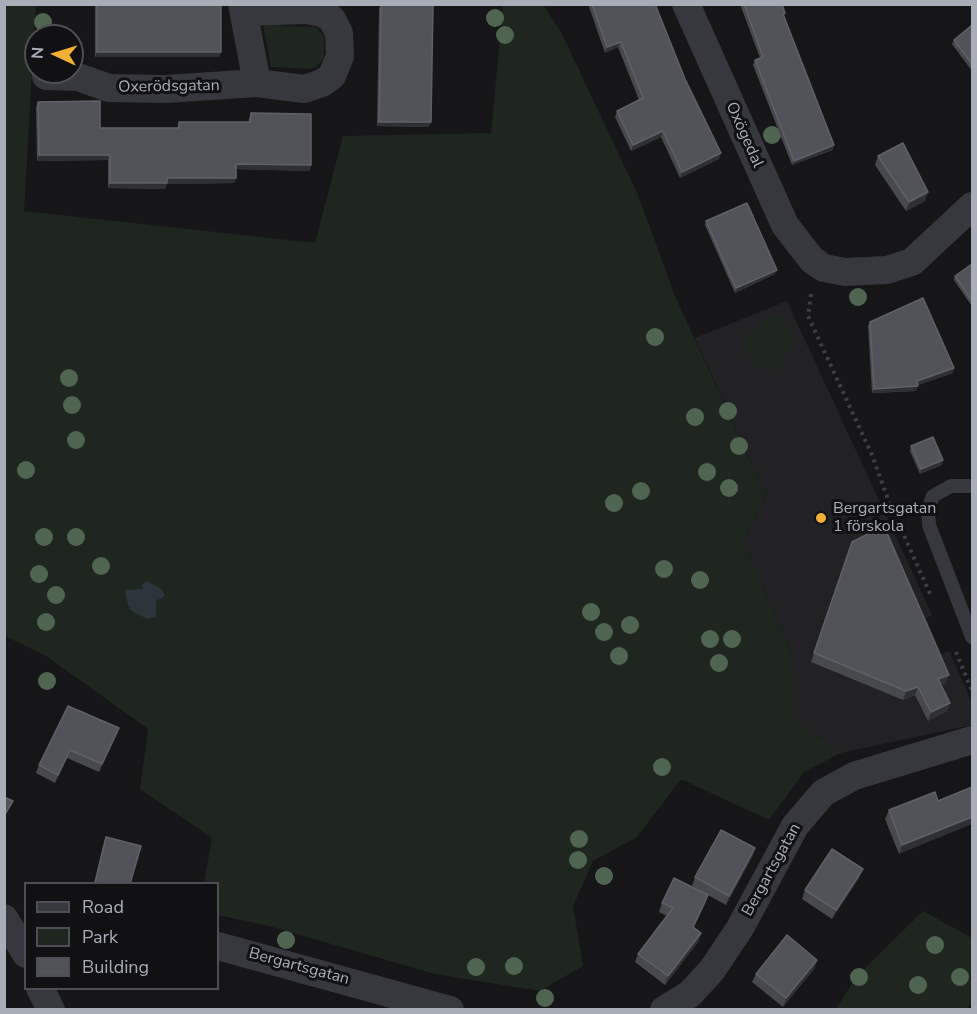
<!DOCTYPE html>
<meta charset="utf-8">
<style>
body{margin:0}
#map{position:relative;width:977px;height:1014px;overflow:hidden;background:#161618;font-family:"Nunito Sans",sans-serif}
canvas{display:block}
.frame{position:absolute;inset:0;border:6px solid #a8adb8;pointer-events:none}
.legend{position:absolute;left:24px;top:882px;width:195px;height:108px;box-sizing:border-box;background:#111113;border:2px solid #4d4f55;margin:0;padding:8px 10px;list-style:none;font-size:18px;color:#a8adb8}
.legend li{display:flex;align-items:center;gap:12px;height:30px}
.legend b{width:30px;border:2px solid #4d4f55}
.north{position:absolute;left:24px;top:24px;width:60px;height:60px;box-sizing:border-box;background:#111113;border:2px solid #4d4f55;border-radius:50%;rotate:274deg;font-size:16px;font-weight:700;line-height:24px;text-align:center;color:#a8adb8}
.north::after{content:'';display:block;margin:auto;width:21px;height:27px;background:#f2b134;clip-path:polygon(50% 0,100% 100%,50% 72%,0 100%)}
</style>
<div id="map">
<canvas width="977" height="1014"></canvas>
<div class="frame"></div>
<ul class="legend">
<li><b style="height:8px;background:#37383d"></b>Road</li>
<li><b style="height:16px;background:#1e261f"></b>Park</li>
<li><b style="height:16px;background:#525359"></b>Building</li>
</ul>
<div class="north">N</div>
</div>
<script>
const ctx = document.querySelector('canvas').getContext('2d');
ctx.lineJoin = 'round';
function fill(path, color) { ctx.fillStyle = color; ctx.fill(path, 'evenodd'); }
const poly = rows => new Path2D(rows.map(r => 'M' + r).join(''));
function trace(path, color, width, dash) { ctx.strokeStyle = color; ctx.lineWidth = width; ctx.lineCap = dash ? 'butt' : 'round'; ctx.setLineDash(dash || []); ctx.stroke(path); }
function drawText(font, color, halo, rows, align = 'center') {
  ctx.font = font + ' "Nunito Sans",sans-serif'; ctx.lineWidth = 6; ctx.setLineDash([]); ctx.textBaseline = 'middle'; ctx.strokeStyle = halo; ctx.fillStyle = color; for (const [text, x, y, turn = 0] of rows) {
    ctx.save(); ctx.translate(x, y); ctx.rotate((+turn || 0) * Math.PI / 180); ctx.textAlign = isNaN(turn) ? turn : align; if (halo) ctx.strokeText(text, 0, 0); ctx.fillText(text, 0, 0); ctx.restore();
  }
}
fill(poly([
 [787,301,932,615,926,618,941,654,949,651,972,702,972,725,841,753,794,719,793,656,743,542,766,495,695,338]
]), '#222225');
fill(poly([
 [4,5,36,5,24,211,315,243,343,136,491,133,503,5,543,5,561,32,638,195,675,296,766,495,743,542,793,656,794,719,841,753,804,772,769,820,681,779,637,837,593,861,573,906,583,966,540,991,435,974,269,926,218,915,218,884,204,883,212,838,140,789,148,729,46,656,5,636],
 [263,25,316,27,324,36,324,57,317,67,310,69,271,67],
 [781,313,797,347,782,353,786,366,782,369,754,368,745,343,746,333],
 [923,911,972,938,972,1002,967,1009,836,1009,857,976]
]), '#1e261f');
fill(poly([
 [146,581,162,589,165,596,156,601,156,617,147,619,132,611,128,605,125,590,143,589,141,585]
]), '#2c353c');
trace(poly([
 [811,294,808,316,872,455,889,502,931,596],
 [956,652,972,691]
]), '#3d3f44', 4, [3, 4.5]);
trace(poly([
 [972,486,951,486,933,496,928,510,929,525,972,637]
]), '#37383d', 14);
trace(poly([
 [242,4,257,83],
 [686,4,785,225,812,260,824,268,845,272,887,270,912,262,972,206],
 [46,76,78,77,109,88,166,89,257,83,304,89,322,83,332,76,340,56,339,33,332,19,322,13,307,10,244,12],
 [4,918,26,954],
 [218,946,450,1010],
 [40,988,51,1010],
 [664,1010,690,994,712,970,740,928,795,826,823,793,854,776,972,740]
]), '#37383d', 28);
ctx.fillStyle = '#506452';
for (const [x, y] of [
 [495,18],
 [43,22],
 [505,35],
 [772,135],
 [858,297],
 [655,337],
 [69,378],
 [72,405],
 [728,411],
 [695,417],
 [76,440],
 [739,446],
 [26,470],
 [707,472],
 [729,488],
 [641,491],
 [614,503],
 [44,537],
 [76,537],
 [101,566],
 [664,569],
 [39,574],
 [700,580],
 [56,595],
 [591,612],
 [46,622],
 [630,625],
 [604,632],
 [710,639],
 [732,639],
 [619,656],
 [719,663],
 [47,681],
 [662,767],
 [579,839],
 [578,860],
 [604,876],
 [286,940],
 [935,945],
 [514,966],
 [476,967],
 [859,977],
 [960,977],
 [918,985],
 [545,998]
]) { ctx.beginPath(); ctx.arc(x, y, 9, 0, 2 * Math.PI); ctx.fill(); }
fill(poly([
 [95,4,221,4,221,52,219,57,95,57],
 [381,4,429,127,377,126,379,9],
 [588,4,655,4,685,79,719,159,680,178,661,137,631,151,615,117,617,111,639,100,618,47,605,53],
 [740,4,782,4,785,13,784,16,833,150,792,165,753,65,755,60,760,58],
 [972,25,972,71,952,44,954,40],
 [38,102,100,128,177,128,179,122,248,122,251,113,311,165,309,171,236,169,236,178,234,183,167,184,165,189,108,188,108,160,37,161,36,107],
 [878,156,925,201,906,211,875,165],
 [706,221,775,274,735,293,705,225],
 [972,264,972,304,971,305,954,280,955,276],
 [870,322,953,373,917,385,916,391,872,393,868,326],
 [911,446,942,465,920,474,910,451],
 [852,542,946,684,941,685,950,703,947,711,928,721,915,695,903,700,811,662],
 [119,728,99,772,67,758,55,783,36,773,39,765],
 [935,792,899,854,885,819,889,810],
 [106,837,130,884,94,884,103,846],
 [755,848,752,857,726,905,708,895,705,904,694,927,701,933,698,942,665,985,635,962,638,954,667,916,659,912,662,903,707,895,692,886,695,877],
 [859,878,832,919,802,899,805,890],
 [817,960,814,969,783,1007,752,982,756,974]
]), '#47494d');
fill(poly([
 [621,42,618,47,605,53,607,47],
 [97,52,221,52,219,57,95,57],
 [379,122,431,122,429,127,377,126],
 [663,131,661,137,631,151,633,145],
 [834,145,833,150,792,165,794,161],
 [721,153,719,159,680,178,682,172],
 [39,155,110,155,108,160,37,161],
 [236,164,311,165,309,171,234,169],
 [167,178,236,178,234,183,167,184,165,189,108,188,110,183],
 [928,192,925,201,906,211,909,202],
 [777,270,775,274,735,293,736,288],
 [954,368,953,373,916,386,917,381],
 [918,386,916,391,872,393,874,389],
 [943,460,942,465,920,474,921,469],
 [949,675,946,684,935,688,938,679],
 [918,687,915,695,903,700,906,691],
 [950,703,947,711,928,721,931,712],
 [119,728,116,736,99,772,102,764],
 [70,750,67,758,55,783,58,775],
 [972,817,972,824,899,854,902,845],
 [755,848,752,857,726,905,729,896],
 [863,869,859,878,832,919,836,910],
 [708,895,705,904,690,935,693,927],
 [701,933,698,942,665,985,668,976],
 [817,960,814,969,783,1007,786,998]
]), '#2f3033');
const building = poly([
 [97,4,221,4,221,52,97,52,97,4],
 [381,4,433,5,431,122,379,122,381,4],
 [592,4,655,4,685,79,721,153,682,172,663,131,633,145,617,111,643,98,621,42,607,47,592,4],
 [744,4,782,4,785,13,783,14,834,145,794,161,755,60,763,57,744,4],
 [972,25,972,64,954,40,972,25],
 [100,101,100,128,179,128,179,122,250,122,251,113,311,114,311,165,236,164,236,178,167,178,167,183,110,183,110,155,39,155,38,102,100,101],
 [903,143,928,192,909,202,878,156,903,143],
 [747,203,777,270,736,288,706,221,747,203],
 [972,264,972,301,955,276,972,264],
 [923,298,954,368,917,381,918,386,874,389,870,322,923,298],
 [933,437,943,460,921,469,911,446,933,437],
 [884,526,949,675,938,679,950,703,931,712,918,687,906,691,814,653,852,542,884,526],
 [68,706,119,728,102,764,70,750,58,775,39,765,68,706],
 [972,787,972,817,902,845,889,810,935,792,938,801,972,787],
 [4,797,13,801,4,816,4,797],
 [721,830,755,848,729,896,695,877,721,830],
 [106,837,141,846,130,884,95,883,106,837],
 [832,849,863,869,836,910,805,890,832,849],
 [674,878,708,895,693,927,701,933,668,976,638,954,673,908,662,903,674,878],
 [787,935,817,960,786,998,756,974,787,935]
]);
fill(building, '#525359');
trace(building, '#5f6168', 1.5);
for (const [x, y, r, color] of [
 [821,518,6,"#f2b134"]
]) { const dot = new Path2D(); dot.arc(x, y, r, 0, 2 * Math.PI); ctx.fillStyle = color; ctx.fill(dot); trace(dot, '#111113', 2); }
drawText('16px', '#a8adb8', '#111113', [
 ["Oxerödsgatan",169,87,-1],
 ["Oxögedal",744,135,66],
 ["Bergartsgatan",772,870,-61],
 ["Bergartsgatan",299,967,15]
]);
drawText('16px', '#a8adb8', '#111113', [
 ["Bergartsgatan",833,509],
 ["1 förskola",833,527]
], 'left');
</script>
